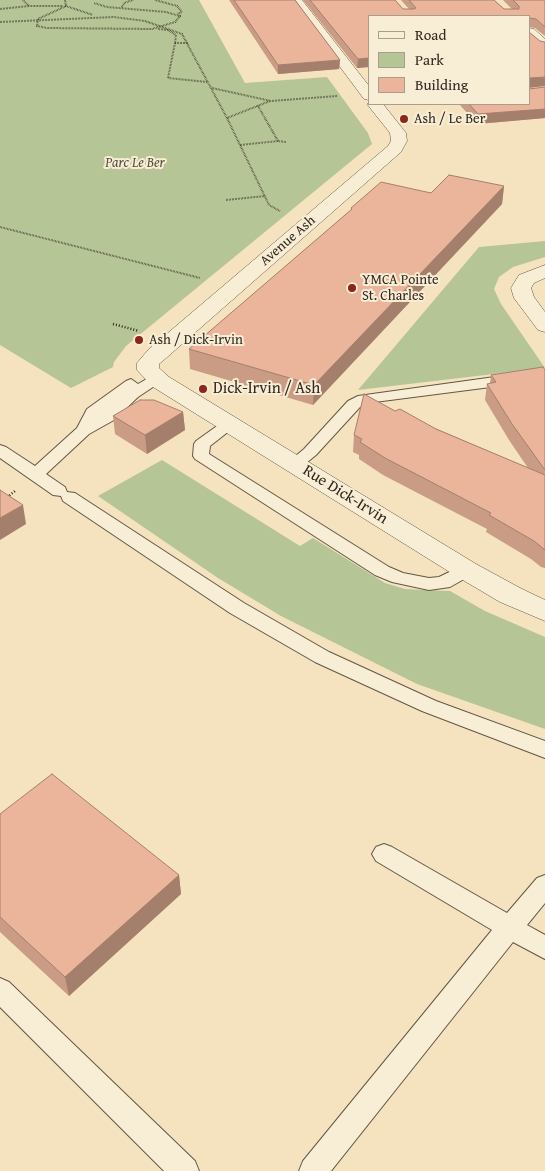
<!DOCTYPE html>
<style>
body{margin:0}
#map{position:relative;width:545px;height:1171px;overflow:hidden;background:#f4e3be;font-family:"Gentium Book Plus",serif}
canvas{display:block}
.legend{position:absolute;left:368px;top:15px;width:162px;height:90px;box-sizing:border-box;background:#f8edd5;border:1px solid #a99e8c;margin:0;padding:6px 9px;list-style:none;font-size:15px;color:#33271f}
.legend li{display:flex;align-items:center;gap:10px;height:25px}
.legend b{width:25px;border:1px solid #a99e8c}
</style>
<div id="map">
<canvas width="545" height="1171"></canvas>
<ul class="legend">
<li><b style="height:6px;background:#f8edd5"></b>Road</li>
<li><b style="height:14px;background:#b6c596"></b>Park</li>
<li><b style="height:14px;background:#ebb59b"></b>Building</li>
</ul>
</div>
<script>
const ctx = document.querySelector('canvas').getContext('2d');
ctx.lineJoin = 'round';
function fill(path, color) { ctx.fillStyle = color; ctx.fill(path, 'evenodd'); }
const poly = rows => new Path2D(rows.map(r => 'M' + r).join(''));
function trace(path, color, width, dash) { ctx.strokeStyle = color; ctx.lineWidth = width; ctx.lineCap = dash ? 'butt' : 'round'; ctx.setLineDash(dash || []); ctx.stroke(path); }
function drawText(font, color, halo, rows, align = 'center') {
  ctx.font = font + ' "Gentium Book Plus",serif'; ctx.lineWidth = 4; ctx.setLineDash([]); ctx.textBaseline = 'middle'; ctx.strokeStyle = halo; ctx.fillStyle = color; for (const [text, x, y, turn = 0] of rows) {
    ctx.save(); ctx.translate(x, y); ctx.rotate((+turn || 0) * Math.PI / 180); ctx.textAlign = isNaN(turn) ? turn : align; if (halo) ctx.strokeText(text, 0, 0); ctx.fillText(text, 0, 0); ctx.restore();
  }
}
fill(poly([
 [0,0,199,0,245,83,327,77,368,133,372,144,126,346,114,362,113,367,71,388,0,345],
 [545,241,545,257,513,267,499,277,494,289,501,304,545,368,358,390,479,247],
 [162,460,300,546,313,538,385,583,405,589,450,591,485,611,545,637,545,729,417,684,281,616,218,578,98,496]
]), '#b6c596');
const lane = poly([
 [545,370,545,380,367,403,360,407,316,455,300,468,294,469,288,468,286,464,304,449,348,401,358,396,545,370],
 [157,373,162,375,165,378,162,381,138,397,114,420,89,434,46,474,65,487,67,492,75,493,244,603,329,652,436,701,545,741,545,758,422,711,315,662,230,613,63,501,61,496,53,495,0,458,0,445,6,447,35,466,77,428,87,409,126,381,131,379,138,384,157,373],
 [230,419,236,421,238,424,210,446,209,454,389,567,403,573,429,578,439,577,466,564,473,566,475,570,473,574,450,587,429,590,392,582,375,575,195,459,193,456,194,444,196,441,224,421,230,419],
 [384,844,392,847,507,913,537,878,545,875,545,903,527,925,545,935,545,959,513,942,331,1171,299,1171,303,1161,492,930,376,861,372,854,376,847,384,844],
 [0,978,9,982,195,1161,199,1171,164,1171,0,1007,0,978]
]);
const street = poly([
 [290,0,302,0,369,86,369,100,364,99,290,0],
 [529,28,534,29,545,39,545,50,540,49,529,39,529,28],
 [369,102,369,104,383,104,406,133,407,141,401,152,165,359,159,364,159,368,169,377,476,564,520,588,545,600,545,621,500,602,456,576,153,387,137,370,137,363,149,349,388,146,391,141,390,133,367,104,369,102],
 [545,265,545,278,534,283,531,288,534,297,545,312,545,332,538,330,514,298,511,288,519,275,545,265]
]);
trace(lane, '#635647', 2);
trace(street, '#635647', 1);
trace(poly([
 [23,0,29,6],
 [65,0,66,6,93,15],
 [155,0,177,6,182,12,177,14],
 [66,6,38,19,37,26,47,28,152,29,175,22,180,16,166,12,107,7,94,3],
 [122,7,124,3,133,0],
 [0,9,29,6,63,6],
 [0,22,114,17,145,21,182,34,227,118,269,205,280,211],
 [158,29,168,30,176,35,175,43],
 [188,43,175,43,168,78,207,82],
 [212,88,271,101,337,96],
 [227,118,270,101],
 [278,141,286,142],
 [240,145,278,141,258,106],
 [226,200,265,196],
 [0,227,200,278]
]), '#33271f', 2, [0.5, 1]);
trace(poly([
 [113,324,139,331],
 [0,503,15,491]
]), '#33271f', 2.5, [1, 2]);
fill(lane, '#f8edd5');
fill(street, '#f8edd5');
fill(poly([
 [229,0,295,0,340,60,339,69,278,74],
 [303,0,395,0,403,9,409,9,401,0,494,0,504,9,512,9,503,0,545,0,545,36,535,28,529,27,529,89,545,87,545,118,477,124,459,104,529,104,369,16,369,67,357,68],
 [504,186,502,204,313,405,190,369,189,349,351,210,351,208,431,193],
 [545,370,545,568,541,567,531,559,486,532,487,529,383,475,359,459,359,455,353,452,354,435,395,411,528,468,509,440,485,400,487,384,490,383,491,375],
 [183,412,185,430,147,454,115,434,113,416],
 [0,814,179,875,181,894,69,996,0,932]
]), '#ca9c85');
fill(poly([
 [369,58,369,67,357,68,358,59],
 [340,60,339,69,278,74,278,65],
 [545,77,545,86,529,88,529,78],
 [545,109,545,118,477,124,478,114],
 [504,186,502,204,313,405,314,385],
 [183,412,185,430,147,454,145,435],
 [23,505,26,524,0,540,0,518],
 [179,875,181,894,69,996,65,977]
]), '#a47f6c');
const building = poly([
 [234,0,295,0,340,60,278,65,234,0],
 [310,0,395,0,403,9,414,9,416,8,409,0,494,0,504,9,519,9,519,6,513,0,545,0,545,27,536,19,529,18,529,32,540,41,545,42,545,77,529,78,529,89,545,87,545,109,478,114,469,104,529,104,529,16,369,16,369,58,358,59,310,0],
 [449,175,504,186,314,385,189,349,352,209,351,208,381,182,431,193,449,175],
 [543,367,545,370,545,470,512,424,487,384,496,382,491,375,543,367],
 [364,394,395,411,400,409,436,429,545,475,545,550,534,541,489,515,491,513,385,458,360,442,362,439,354,435,364,394],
 [140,400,154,400,183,412,145,435,113,416,140,400],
 [0,490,23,505,0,518,0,490],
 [52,774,179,875,65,977,0,917,0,814,52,774]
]);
fill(building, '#ebb59b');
trace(building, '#a47f6c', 1);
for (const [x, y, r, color] of [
 [404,119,5,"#8f2418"],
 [352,288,5,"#8f2418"],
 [139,340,5,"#8f2418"],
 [203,389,5,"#8f2418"]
]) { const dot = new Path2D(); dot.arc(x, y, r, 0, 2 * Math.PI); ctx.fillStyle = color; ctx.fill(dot); trace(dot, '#f8edd5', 2); }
drawText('14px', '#33271f', '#f8edd5', [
 ["Ash / Le Ber",414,119],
 ["YMCA Pointe",362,280],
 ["St. Charles",362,296],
 ["Ash / Dick-Irvin",149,340]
], 'left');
drawText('italic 14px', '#544e3d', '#f8edd5', [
 ["Parc Le Ber",135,163]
]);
drawText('14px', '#33271f', '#f8edd5', [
 ["Avenue Ash",288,241,-41]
]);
drawText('16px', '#33271f', '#f8edd5', [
 ["Dick-Irvin / Ash",213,389]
], 'left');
drawText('16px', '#33271f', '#f8edd5', [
 ["Rue Dick-Irvin",345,495,32]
]);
</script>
